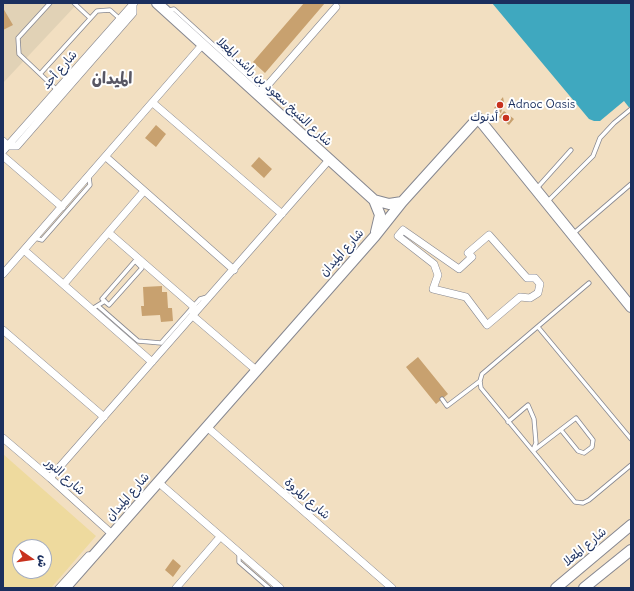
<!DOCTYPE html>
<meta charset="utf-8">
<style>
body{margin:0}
#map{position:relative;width:634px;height:591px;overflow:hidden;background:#f2dfc1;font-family:Delius,"Playpen Sans Arabic",sans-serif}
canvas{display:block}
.frame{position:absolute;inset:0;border:4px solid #1b2f5e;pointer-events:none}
.north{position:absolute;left:12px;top:539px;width:40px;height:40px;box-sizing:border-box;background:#fff;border:1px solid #a4acbf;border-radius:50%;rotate:103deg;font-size:11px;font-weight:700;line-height:16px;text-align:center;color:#1b2f5e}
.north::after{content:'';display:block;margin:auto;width:14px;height:18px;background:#c8321e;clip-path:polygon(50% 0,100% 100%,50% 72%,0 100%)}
</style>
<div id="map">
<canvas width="634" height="591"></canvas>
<div class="frame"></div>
<div class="north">ش</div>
</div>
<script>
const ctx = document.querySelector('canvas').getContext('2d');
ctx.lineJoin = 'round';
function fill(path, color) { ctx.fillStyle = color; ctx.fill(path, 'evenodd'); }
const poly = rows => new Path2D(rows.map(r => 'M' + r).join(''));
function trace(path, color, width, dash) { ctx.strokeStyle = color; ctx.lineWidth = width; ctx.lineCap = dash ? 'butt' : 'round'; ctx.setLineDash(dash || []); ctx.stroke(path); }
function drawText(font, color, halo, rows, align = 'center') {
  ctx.font = font + ' Delius,"Playpen Sans Arabic",sans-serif'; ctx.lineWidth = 4; ctx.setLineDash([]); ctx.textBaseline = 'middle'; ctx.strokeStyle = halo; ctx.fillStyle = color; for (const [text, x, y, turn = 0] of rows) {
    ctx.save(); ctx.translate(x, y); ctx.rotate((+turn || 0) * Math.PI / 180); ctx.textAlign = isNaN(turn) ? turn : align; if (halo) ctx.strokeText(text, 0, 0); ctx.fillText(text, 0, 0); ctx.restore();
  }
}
fill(poly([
 [3,3,78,3,3,83]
]), '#e1d2b6');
fill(poly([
 [3,454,96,536,51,588,5,588,3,586],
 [20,547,44,547,44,571,20,571]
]), '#eeda9e');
fill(poly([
 [492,3,631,3,631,110,624,101,600,121,594,121,589,119]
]), '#3fa8bf');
fill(poly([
 [304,3,325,3,265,73,253,62],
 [3,8,13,25,3,30],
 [503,97,504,102,501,113,494,108],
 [504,111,514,119,509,125,499,117],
 [156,125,166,134,156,147,145,138],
 [259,157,272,169,264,178,251,166],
 [162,286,162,292,167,292,168,308,172,308,173,321,161,322,160,315,142,316,141,306,144,306,143,287],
 [418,357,448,394,436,404,406,367],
 [173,559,181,566,173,577,165,570]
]), '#c8a16f');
const lane = poly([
 [50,3,18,38,19,54,57,90],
 [74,3,90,18],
 [169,10,174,9,263,90],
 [40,74,97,11,110,10,120,19],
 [537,188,571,150],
 [548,201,593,156,600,138,614,123,631,109],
 [574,233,631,184],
 [35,238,42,240,90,185,89,177],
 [135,261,142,268,109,305,102,299,135,261],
 [98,306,138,341,161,343,200,299,207,297],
 [92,309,105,301],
 [538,327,631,439],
 [480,381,481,388,575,502,583,503,589,500,631,465],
 [442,399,447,406,480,381,482,374,589,283],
 [508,422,528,405,534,419,536,443,533,450],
 [533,451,576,418,593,440,592,447,584,453,578,451,561,430],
 [239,554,239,562,269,588],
 [57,588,88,554,92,554]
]);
const street = poly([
 [259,95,336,7],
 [153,103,282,214],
 [3,141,8,146,17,146,133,13,133,4],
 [3,151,134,3],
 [3,156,62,207],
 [106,157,234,270],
 [403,230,459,269,472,257,468,253,489,235,527,278,535,278,540,284,538,293,530,298,520,297,487,325,466,297,433,289,438,275,434,264,398,236,403,230],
 [109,233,193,306,193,316,256,370],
 [24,250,152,362],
 [3,274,203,44],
 [64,284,144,191],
 [3,330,104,417],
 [207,427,392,588],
 [3,438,50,478,112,534],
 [50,478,329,160],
 [158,482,280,588],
 [176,588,220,537]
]);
const secondary = poly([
 [157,3,374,200,380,215,376,232],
 [374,200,389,204,402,202],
 [65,588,375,236,402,202,478,118,631,307],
 [556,588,631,525],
 [584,588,631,550]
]);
trace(lane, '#868790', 5);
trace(street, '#868790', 8);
trace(secondary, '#868790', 12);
trace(lane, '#fff', 3.5);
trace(street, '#fff', 7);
trace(secondary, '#fff', 10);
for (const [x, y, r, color] of [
 [500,105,4,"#c8321e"],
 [506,118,4,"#c8321e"]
]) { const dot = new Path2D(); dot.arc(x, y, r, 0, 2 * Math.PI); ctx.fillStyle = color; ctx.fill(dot); trace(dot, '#fff', 1.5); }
drawText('12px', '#1b2f5e', '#fff', [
 ["شارع أحد",60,70,-49],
 ["شارع الشيخ سعود بن راشد المعلا",274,92,43],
 ["شارع الميدان",342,253,-48],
 ["شارع النور",65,477,42],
 ["شارع الميدان",128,497,-49],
 ["شارع المروة",307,499,41],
 ["شارع المعلا",585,547,-40]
]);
drawText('12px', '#1b2f5e', '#fff', [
 ["Adnoc Oasis",508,105],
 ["أدنوك",498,118,"right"]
], 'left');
drawText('bold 16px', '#585764', '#fff', [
 ["الميدان",112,79]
]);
</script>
